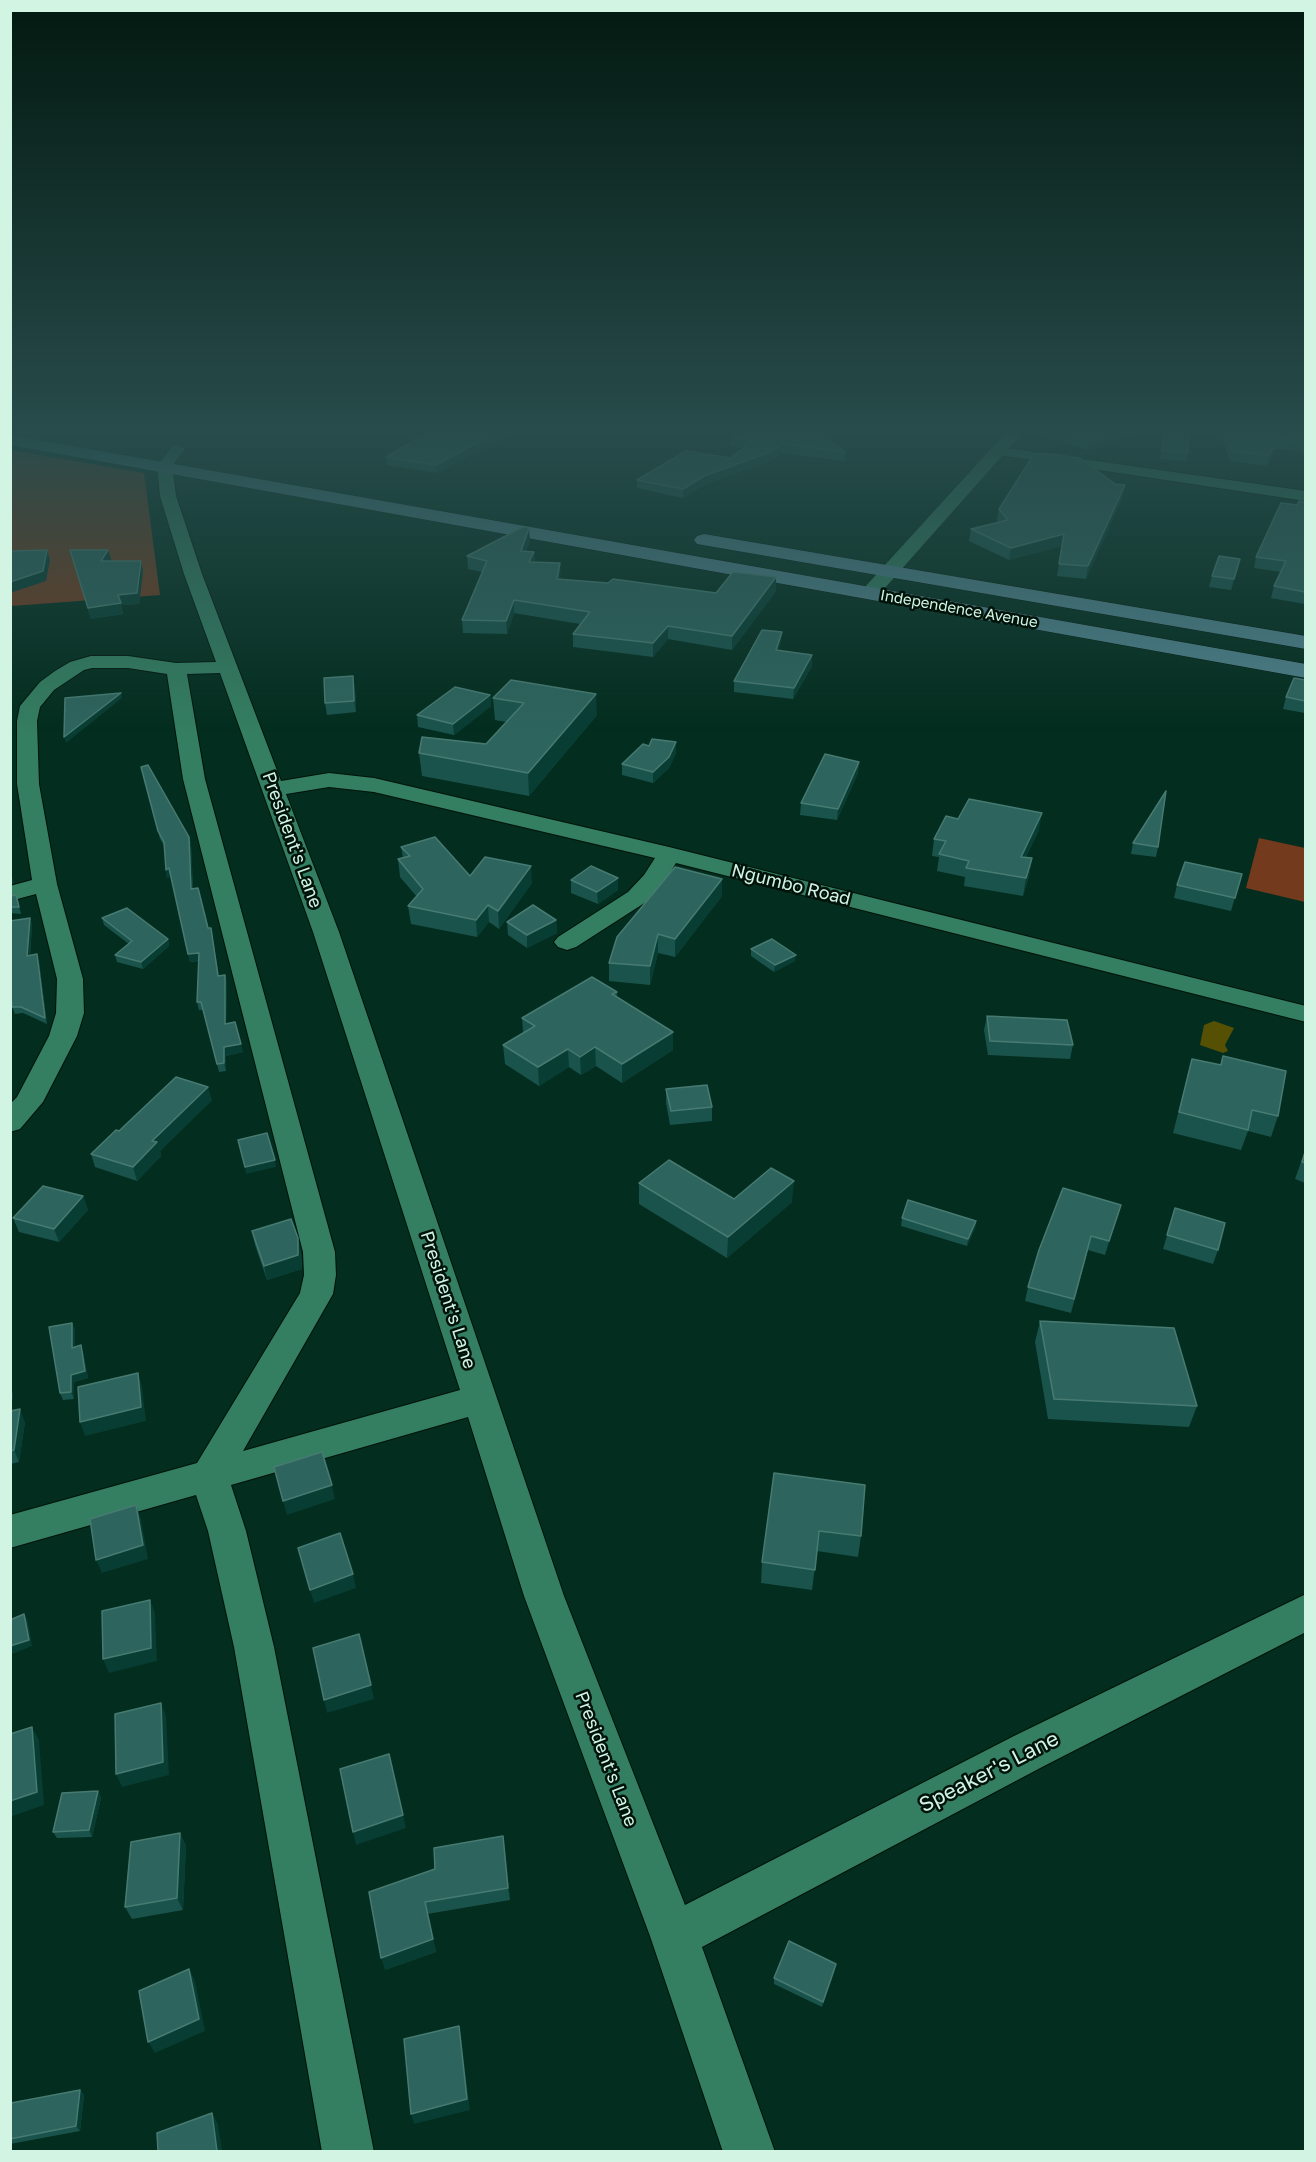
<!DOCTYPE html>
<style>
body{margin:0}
#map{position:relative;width:1316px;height:2162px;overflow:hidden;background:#032d1e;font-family:"Golos Text",sans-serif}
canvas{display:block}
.frame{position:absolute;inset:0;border:12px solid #d1f4e3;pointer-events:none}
</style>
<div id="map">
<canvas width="1316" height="2162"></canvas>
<div class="frame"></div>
</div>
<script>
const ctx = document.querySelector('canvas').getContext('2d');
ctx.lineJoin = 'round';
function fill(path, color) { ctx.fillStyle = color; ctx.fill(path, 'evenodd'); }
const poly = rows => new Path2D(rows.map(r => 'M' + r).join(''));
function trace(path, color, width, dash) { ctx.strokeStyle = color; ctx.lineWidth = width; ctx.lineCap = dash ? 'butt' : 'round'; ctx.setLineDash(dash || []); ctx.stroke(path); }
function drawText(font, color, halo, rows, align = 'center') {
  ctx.font = font + ' "Golos Text",sans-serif'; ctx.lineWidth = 5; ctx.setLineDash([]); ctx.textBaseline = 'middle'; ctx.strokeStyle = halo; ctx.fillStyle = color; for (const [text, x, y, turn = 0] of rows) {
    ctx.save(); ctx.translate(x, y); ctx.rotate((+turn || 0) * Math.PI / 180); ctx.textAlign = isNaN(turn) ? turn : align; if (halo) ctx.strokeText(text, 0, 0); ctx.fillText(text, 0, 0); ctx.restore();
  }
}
fill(poly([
 [10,450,144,473,160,595,11,606],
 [1259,838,1305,848,1305,902,1246,888]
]), '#733a1e');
fill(poly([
 [1214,1021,1234,1028,1225,1045,1228,1051,1223,1053,1200,1045,1204,1025]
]), '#565005');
const minor = poly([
 [178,445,185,449,172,466,176,496,202,574,281,781,329,773,374,778,669,847,1306,1006,1306,1022,676,863,663,884,646,902,576,947,567,950,558,947,554,942,558,937,628,892,644,875,655,858,374,792,329,787,286,794,339,932,564,1596,685,1905,1014,1736,1306,1594,1306,1632,1044,1766,702,1947,775,2152,723,2152,650,1936,524,1596,468,1417,231,1485,246,1531,274,1647,374,2152,322,2152,234,1647,208,1531,196,1495,10,1548,10,1515,197,1463,300,1293,304,1275,303,1252,183,779,167,674,128,668,92,668,84,670,54,690,40,707,37,721,39,784,57,884,83,979,84,1013,77,1036,43,1102,20,1129,10,1132,10,1104,17,1097,49,1036,56,1013,57,979,36,894,10,901,10,886,32,880,17,784,17,721,20,706,40,682,55,671,70,662,91,656,128,656,176,663,216,662,184,574,160,496,157,466,173,446,178,445],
 [220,673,313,932,460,1390,243,1451,333,1294,336,1275,335,1252,205,779,187,674,220,673],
 [998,447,1306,491,1306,501,993,454,991,451,993,448,998,447]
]);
const tertiary = poly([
 [1008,430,1025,430,877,597,870,599,863,597,860,593,863,589,1008,430]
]);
const secondary = poly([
 [10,435,1306,664,1306,678,10,445,10,435],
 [704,534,1306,636,1306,649,697,544,694,540,697,536,704,534]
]);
trace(minor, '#00130a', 2);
trace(tertiary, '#00130a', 1);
trace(secondary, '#00130a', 1);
fill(minor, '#347e61');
fill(tertiary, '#347e61');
fill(secondary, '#4f818c');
fill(poly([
 [730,430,845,452,845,461,781,453,773,460,704,485,683,498,637,488,637,480,730,458,744,448,730,446],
 [1044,430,1146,430,1089,450,1043,436],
 [1163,430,1189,430,1188,453,1187,461,1160,459],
 [1219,430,1305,430,1305,460,1302,452,1275,449,1267,466,1230,461],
 [509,435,437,473,387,465,386,457],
 [1123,496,1086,579,1057,576,1062,546,1009,560,969,541,971,529,998,522,997,520,999,509],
 [1305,502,1305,604,1271,598,1274,586,1281,572,1254,568,1256,557,1297,505],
 [530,541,526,552,534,552,535,562,560,563,560,579,716,593,776,591,732,650,668,639,653,657,573,647,573,634,580,624,514,613,507,634,463,633,462,620,482,572,468,569,467,556],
 [70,550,108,550,111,559,110,561,143,571,139,604,121,605,123,614,91,619],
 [1240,559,1231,590,1209,587,1212,576],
 [781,642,778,651,812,655,812,666,793,699,734,692,734,681],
 [1305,680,1305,713,1283,709,1286,697],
 [355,687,356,712,327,715,325,703],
 [490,695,491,706,454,735,418,727,417,715],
 [493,698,597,715,529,796,422,776,419,753,486,744,507,722,495,720],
 [676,742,676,753,669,768,653,783,622,775,622,764,649,746],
 [859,762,858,773,837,820,800,815,801,803],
 [141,767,189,837,191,844,193,889,208,928,211,928,219,976,225,975,227,983,226,1024,243,1052,226,1056,226,1071,219,1072,203,1010,199,1010,197,1002,199,961,190,962,171,876,167,878,166,870,165,847,160,839],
 [958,819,1039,830,1026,857,1032,858,1029,876,1023,896,964,886,965,877,937,871,939,857,932,856,934,839],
 [1133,843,1158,847,1156,857,1131,854],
 [401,847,470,876,532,883,499,929,489,922,477,937,411,924,408,906,417,897,400,877,398,859,403,858],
 [1242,874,1231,911,1174,898,1177,885],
 [571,880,618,890,598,904,571,893],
 [16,895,18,901,21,914,10,913,10,896],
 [722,896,675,957,658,953,650,985,609,981,609,963],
 [30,918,32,925,30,956,39,961,47,1024,23,1013,15,1014,12,1007],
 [102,918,168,939,169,946,143,969,117,962,115,955,129,944,104,925],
 [556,920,557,933,527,948,508,935,507,922],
 [751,949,795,961,774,972,751,956],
 [617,992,617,997,673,1032,673,1050,622,1083,596,1066,581,1075,569,1067,539,1086,505,1064,503,1045,523,1033,522,1018],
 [987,1016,1073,1045,1070,1059,988,1055,984,1030],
 [1223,1056,1278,1116,1271,1137,1248,1131,1241,1150,1173,1133,1192,1059,1220,1065],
 [666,1089,712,1107,712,1121,670,1125,666,1103],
 [212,1100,160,1151,161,1156,137,1181,95,1167,91,1154,119,1131],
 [1305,1151,1305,1183,1295,1179],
 [639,1183,734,1199,792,1202,727,1258,639,1204],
 [83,1196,88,1210,59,1242,19,1232,13,1218],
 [1121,1205,1105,1255,1088,1250,1071,1313,1025,1301,1028,1287],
 [1175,1208,1218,1250,1213,1264,1163,1249],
 [902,1218,976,1221,975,1228,967,1246,901,1226],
 [252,1231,301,1252,302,1269,267,1280,255,1245],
 [1040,1321,1197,1406,1189,1427,1048,1419,1035,1342],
 [72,1323,75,1330,75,1347,83,1352,88,1378,74,1382,74,1399,63,1400,60,1393],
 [10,1388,13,1394,11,1411,25,1422,19,1462,10,1464],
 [774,1473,861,1536,858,1557,817,1551,812,1590,761,1583,762,1562],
 [98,1791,101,1798,92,1837,57,1838,53,1832],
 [180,1833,186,1846,183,1910,132,1919,125,1907],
 [503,1836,510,1900,427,1914,436,1952,385,1970,435,1869],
 [835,1970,822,2007,774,1984,774,1978],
 [80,2090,84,2095,80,2131,10,2144,10,2108]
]), '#1a534c');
fill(poly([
 [502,430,509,430,509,435,437,473,436,465],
 [1124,430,1146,430,1089,450,1090,442],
 [1278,439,1275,449,1267,466,1269,456],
 [782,444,781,453,773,460,704,485,683,498,683,489,704,476],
 [1125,485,1123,496,1086,579,1088,566],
 [529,528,530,541,522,564,521,551],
 [1064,534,1062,546,1009,560,1011,548],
 [47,550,50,560,46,581,10,593,10,582],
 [108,550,111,559,103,571,101,561],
 [534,552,535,565,529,562],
 [141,561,143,571,139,604,121,605,123,614,91,619,88,608,118,595],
 [560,563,561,576,557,592,557,579],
 [776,577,776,591,732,650,732,636],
 [514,600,514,613,507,634,506,621],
 [668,626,668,639,653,657,653,643],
 [782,632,781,642,775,661,776,650],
 [812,655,812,666,793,699,794,688],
 [353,676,355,687,356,712,354,701],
 [121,693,122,698,66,743,64,737],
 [596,694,597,715,529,796,528,773],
 [490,695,491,706,454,735,453,724],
 [676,742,676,753,669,768,653,783,653,772],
 [859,762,858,773,837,820,838,809],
 [1042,813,1039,830,1018,874,1021,857],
 [189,837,191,844,193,897,191,889],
 [1032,858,1029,876,1023,896,1026,878],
 [531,866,532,883,499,929,498,911],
 [169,868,171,876,167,878,166,870],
 [10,869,14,883,10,884],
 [618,878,618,890,598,904,597,892],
 [722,879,722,896,675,957,675,939],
 [488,905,489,922,477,937,476,920],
 [30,918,32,925,29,963,27,956],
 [556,920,557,933,527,948,527,935],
 [658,934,658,953,650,985,650,966],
 [168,939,169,946,143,969,141,962],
 [199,953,201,960,190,962,188,954],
 [37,954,39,961,47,1024,45,1018],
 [796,955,795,961,774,972,775,965],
 [225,975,227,983,226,1032,225,1024],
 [673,1032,673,1050,622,1083,622,1064],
 [241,1044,243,1052,226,1056,226,1071,224,1063,224,1047],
 [595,1047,596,1066,581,1075,580,1057],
 [568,1049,569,1067,539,1086,538,1067],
 [208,1087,212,1100,160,1151,161,1156,137,1181,133,1167,152,1141],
 [275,1160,276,1167,246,1174,245,1167],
 [794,1181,792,1202,727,1258,728,1237],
 [83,1196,88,1210,59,1242,54,1229],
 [1121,1205,1117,1219,1105,1255,1109,1241],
 [976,1221,975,1228,967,1246,968,1239],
 [298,1238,301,1252,302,1269,267,1280,264,1266],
 [72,1323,75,1330,75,1355,72,1348],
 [81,1345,83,1352,88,1378,74,1382,74,1399,71,1392,71,1375],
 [138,1373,142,1387,146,1421,85,1436,80,1422],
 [10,1388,13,1394,10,1415],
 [20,1409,25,1422,19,1462,14,1450],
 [332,1485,335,1499,287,1515,283,1501],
 [136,1505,141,1519,148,1559,102,1573,96,1560],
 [353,1574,356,1588,314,1603,310,1590],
 [150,1600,155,1613,157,1661,109,1673,103,1659],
 [24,1614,28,1621,32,1646,10,1655,10,1646],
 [371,1685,374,1699,327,1713,324,1700],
 [161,1703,166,1716,169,1775,122,1787,116,1774],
 [32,1727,39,1740,44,1805,10,1817,10,1801],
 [392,1767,406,1828,356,1845,353,1832],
 [98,1791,101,1798,92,1837,89,1830],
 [180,1833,186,1846,183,1910,177,1898],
 [503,1836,505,1849,510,1900,508,1888],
 [433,1939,436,1952,385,1970,381,1958],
 [836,1964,835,1970,822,2007,823,2002],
 [189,1969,195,1981,205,2031,155,2053,148,2042],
 [459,2026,461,2037,470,2110,414,2124,411,2114],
 [80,2090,84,2095,80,2131,76,2126],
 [212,2113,218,2124,222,2151,217,2151]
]), '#083d33');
const building = poly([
 [432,430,502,430,436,465,386,457,432,430],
 [730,430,818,430,845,452,782,444,773,451,704,476,683,489,637,480,686,451,730,458,753,441,730,438,730,430],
 [1051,430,1124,430,1090,442,1051,430],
 [1164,430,1189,430,1188,453,1162,451,1164,430],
 [1224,430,1305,430,1305,444,1305,442,1278,439,1269,456,1232,451,1224,430],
 [1044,453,1080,458,1115,484,1125,485,1088,566,1059,564,1064,534,1011,548,971,529,1008,520,999,509,1034,454,1044,453],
 [1299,501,1305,502,1305,592,1274,586,1286,561,1256,557,1281,503,1297,505,1299,501],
 [523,527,529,528,521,551,534,552,529,562,560,563,557,579,608,583,613,579,716,593,733,572,776,577,732,636,668,626,653,643,573,634,590,612,514,600,506,621,462,620,487,561,467,556,523,527],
 [47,550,43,571,10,582,10,554,13,551,47,550],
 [70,550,108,550,101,561,141,561,137,593,118,595,121,603,88,608,70,550],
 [1219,556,1240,559,1234,579,1212,576,1219,556],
 [762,630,782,632,776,650,812,655,794,688,734,681,762,630],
 [353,676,354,701,325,703,324,678,353,676],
 [1294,678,1305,680,1305,701,1286,697,1294,678],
 [511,680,596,694,528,773,419,753,422,737,486,744,524,703,493,698,511,680],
 [455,687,490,695,453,724,417,715,455,687],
 [121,693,64,737,65,698,121,693],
 [652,739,676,742,669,757,653,772,622,764,643,744,649,746,652,739],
 [825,754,859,762,838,809,801,803,825,754],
 [148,765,189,837,191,889,198,888,208,928,211,928,218,976,225,975,225,1024,235,1022,241,1044,224,1047,224,1063,217,1064,201,1002,197,1002,199,953,188,954,169,868,166,870,164,842,158,831,141,767,148,765],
 [1166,791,1158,847,1133,843,1166,791],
 [969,799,1042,813,1021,857,1032,858,1026,878,966,868,969,861,939,854,946,841,934,839,946,816,958,819,969,799],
 [435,837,470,876,485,857,531,866,498,911,488,905,476,920,408,906,423,889,398,859,410,856,401,847,435,837],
 [1185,862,1242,874,1235,898,1177,885,1185,862],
 [591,866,618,878,597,892,571,880,591,866],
 [675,867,722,879,675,939,658,934,650,966,609,963,617,937,675,867],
 [16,895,19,907,10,907,10,896,16,895],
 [533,905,556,920,527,935,507,922,533,905],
 [127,908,168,939,141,962,115,955,132,941,102,918,127,908],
 [30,918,27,956,37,954,45,1018,21,1007,12,1007,10,989,10,921,30,918],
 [772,939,796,955,775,965,751,949,772,939],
 [592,977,617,992,612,994,673,1032,622,1064,595,1047,580,1057,568,1049,538,1067,503,1045,535,1026,522,1018,592,977],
 [987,1016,1067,1020,1073,1045,990,1041,987,1016],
 [1223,1056,1286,1071,1278,1116,1252,1110,1248,1130,1179,1112,1192,1059,1221,1065,1223,1056],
 [176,1077,208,1087,152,1141,157,1142,133,1167,91,1154,116,1130,119,1131,176,1077],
 [707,1085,712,1107,671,1111,666,1089,707,1085],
 [267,1133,275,1160,245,1167,238,1140,267,1133],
 [1305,1152,1305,1163,1302,1162,1305,1152],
 [669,1160,734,1199,771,1168,794,1181,728,1237,639,1183,669,1160],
 [43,1186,83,1196,54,1229,13,1218,43,1186],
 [1063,1188,1121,1205,1109,1241,1091,1236,1074,1299,1028,1287,1039,1250,1063,1188],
 [908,1200,976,1221,968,1239,902,1218,908,1200],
 [1175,1208,1225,1223,1218,1250,1167,1235,1175,1208],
 [291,1219,298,1238,298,1255,264,1266,252,1231,291,1219],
 [1040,1321,1174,1328,1197,1406,1054,1399,1040,1321],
 [72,1323,72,1348,81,1345,85,1371,71,1375,71,1392,60,1393,49,1327,72,1323],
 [138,1373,141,1407,80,1422,78,1387,138,1373],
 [20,1409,14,1450,10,1451,10,1411,20,1409],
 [322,1452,332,1485,283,1501,274,1467,322,1452],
 [774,1473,865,1485,861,1536,819,1531,815,1570,762,1562,774,1473],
 [136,1505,143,1545,96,1560,90,1519,136,1505],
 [340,1533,353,1574,310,1590,298,1548,340,1533],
 [150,1600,151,1648,103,1659,102,1611,150,1600],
 [24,1614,29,1640,10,1646,10,1620,24,1614],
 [359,1634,371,1685,324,1700,313,1648,359,1634],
 [161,1703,163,1762,116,1774,115,1714,161,1703],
 [32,1727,37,1792,10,1801,10,1734,32,1727],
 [389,1754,403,1815,353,1832,340,1769,389,1754],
 [98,1791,89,1830,53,1832,62,1793,98,1791],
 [180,1833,177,1898,125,1907,131,1842,180,1833],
 [503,1836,508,1888,425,1902,433,1939,381,1958,369,1892,435,1869,434,1848,503,1836],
 [789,1941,836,1964,823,2002,774,1978,789,1941],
 [189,1969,199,2019,148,2042,139,1991,189,1969],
 [459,2026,467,2099,411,2114,404,2039,459,2026],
 [80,2090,76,2126,10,2139,11,2103,80,2090],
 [212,2113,217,2151,158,2151,157,2133,212,2113]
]);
fill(building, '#2d645d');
trace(building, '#477b72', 1.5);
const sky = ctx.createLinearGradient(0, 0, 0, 733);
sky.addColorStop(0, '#021910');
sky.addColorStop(0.59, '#284c4c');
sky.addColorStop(1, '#284c4c00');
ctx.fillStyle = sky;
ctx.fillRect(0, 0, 1316, 733);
drawText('15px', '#d1f4e3', '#00130a', [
 ["Independence Avenue",959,609,10]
]);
drawText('18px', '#d1f4e3', '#00130a', [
 ["President's Lane",292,840,70],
 ["Ngumbo Road",791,885,14],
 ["President's Lane",448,1300,72],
 ["President's Lane",606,1759,69]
]);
drawText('21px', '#d1f4e3', '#00130a', [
 ["Speaker's Lane",989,1772,-27]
]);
</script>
